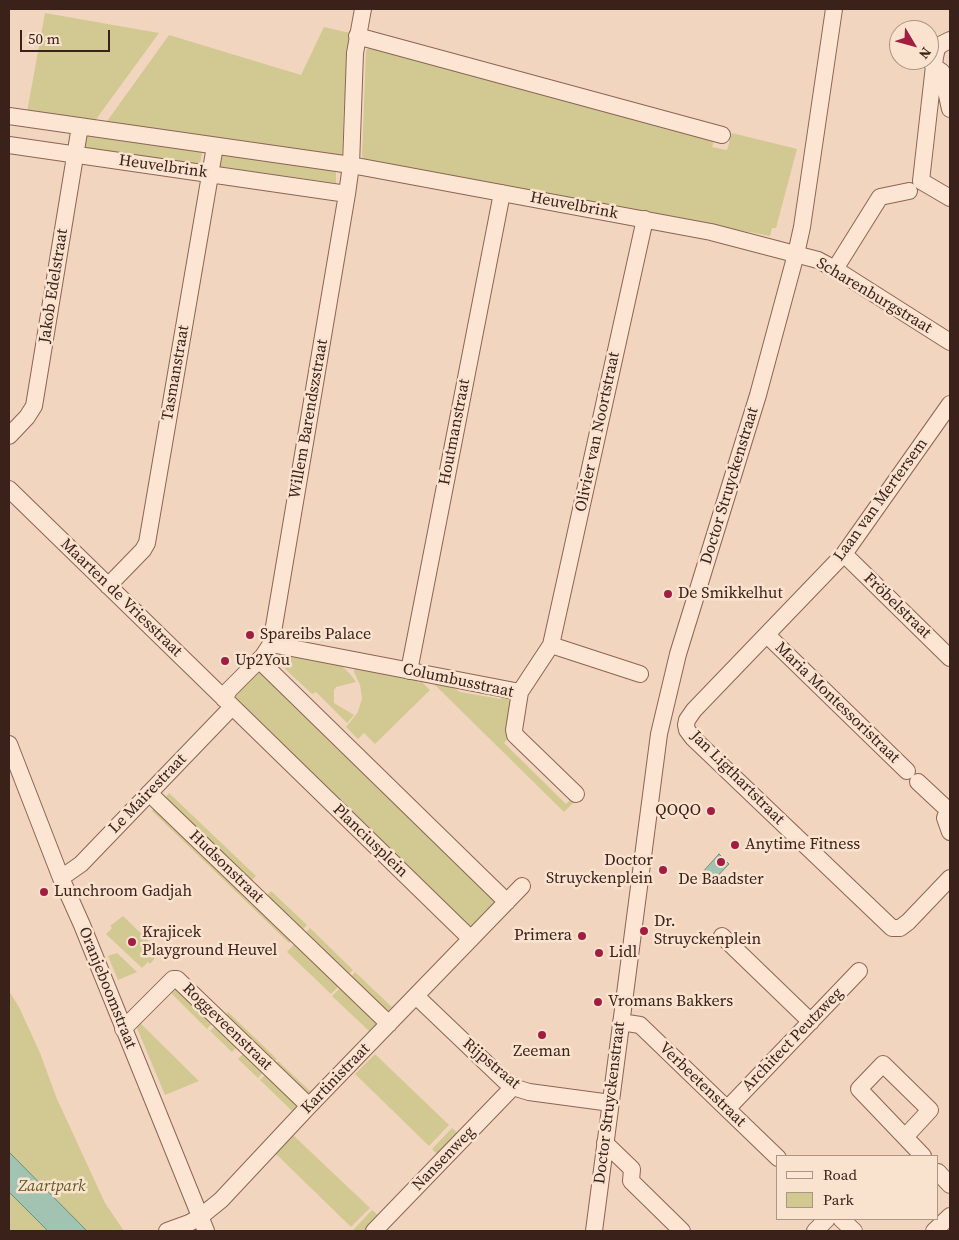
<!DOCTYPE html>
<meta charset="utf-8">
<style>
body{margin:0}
#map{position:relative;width:959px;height:1240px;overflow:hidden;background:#f2d5be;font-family:"Source Serif 4",serif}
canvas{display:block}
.frame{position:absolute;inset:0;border:10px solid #3a221b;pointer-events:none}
.legend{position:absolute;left:776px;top:1155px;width:162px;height:65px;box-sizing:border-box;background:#f9e2ce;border:1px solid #ad9586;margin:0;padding:6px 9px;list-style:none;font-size:15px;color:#3a221b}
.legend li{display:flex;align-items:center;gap:10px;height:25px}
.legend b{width:25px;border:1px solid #ad9586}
.north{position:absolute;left:889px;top:20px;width:50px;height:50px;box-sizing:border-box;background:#f9e2ce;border:1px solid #ad9586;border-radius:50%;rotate:127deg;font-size:14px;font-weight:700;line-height:20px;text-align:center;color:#3a221b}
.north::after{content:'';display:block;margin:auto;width:18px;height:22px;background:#a21e41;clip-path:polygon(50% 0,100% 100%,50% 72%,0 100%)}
.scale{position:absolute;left:20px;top:30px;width:90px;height:22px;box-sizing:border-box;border:2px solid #3a221b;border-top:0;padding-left:6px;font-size:15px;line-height:18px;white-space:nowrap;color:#3a221b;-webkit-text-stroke:4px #f9e2ce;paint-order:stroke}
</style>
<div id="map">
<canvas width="959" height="1240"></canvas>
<div class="frame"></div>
<ul class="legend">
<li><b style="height:6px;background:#fce5d2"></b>Road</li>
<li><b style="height:14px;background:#d1c991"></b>Park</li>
</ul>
<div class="north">N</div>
<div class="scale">50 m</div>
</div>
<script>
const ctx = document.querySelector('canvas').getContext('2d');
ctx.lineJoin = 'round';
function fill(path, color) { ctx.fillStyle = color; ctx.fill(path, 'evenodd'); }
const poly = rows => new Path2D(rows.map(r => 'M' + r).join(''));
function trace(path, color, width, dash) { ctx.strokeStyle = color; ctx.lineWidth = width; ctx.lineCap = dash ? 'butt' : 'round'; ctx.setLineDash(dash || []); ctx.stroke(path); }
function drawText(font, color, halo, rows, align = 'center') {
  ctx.font = font + ' "Source Serif 4",serif'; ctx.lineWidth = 5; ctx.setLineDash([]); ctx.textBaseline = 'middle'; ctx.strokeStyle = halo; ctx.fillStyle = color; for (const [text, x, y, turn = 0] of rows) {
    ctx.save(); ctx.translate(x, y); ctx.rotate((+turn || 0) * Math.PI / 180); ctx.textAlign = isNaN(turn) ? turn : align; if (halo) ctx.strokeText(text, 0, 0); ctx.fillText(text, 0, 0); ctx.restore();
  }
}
fill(poly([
 [45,13,159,33,94,122,27,112],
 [324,27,350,33,344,107,342,160,105,124,169,35,301,75],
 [369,47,715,138,712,147,727,150,732,133,797,149,776,228,772,228,770,236,365,160,362,156,366,51],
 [87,135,202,152,200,165,87,149,84,147],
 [215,154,336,171,336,183,214,166],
 [285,650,337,661,350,674,356,682,336,687,334,690,334,703,354,715,347,723,316,692,312,694,282,666],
 [355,664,414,678,419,683,421,681,430,690,375,744,364,733,358,739,346,727,358,712,362,698,360,685,354,672],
 [262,672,497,900,472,929,235,698,237,693,255,674],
 [439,680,460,692,501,699,502,692,511,695,511,735,504,743,566,804,574,796,577,799,564,812,435,685],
 [169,793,256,876,248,884,162,801],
 [157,805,292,940,289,943,152,811],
 [271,891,307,925,299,933,264,899],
 [123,916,159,951,153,956,155,958,150,964,148,962,142,968,106,934,112,928,110,926],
 [310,928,353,970,345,978,302,936],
 [297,941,341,984,331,994,287,952],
 [117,953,137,972,118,980,108,956],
 [355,972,392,1007,384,1016,350,978],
 [173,985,215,1020,207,1029,167,989],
 [342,986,379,1021,369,1031,332,996],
 [9,991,19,1007,40,1053,57,1099,105,1203,124,1231,9,1231],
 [228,1012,277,1059,272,1064,223,1018],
 [136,1019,199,1081,165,1095,134,1021],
 [216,1025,238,1046,232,1052,210,1031],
 [245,1052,266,1069,258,1078,238,1059],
 [375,1054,449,1125,429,1146,355,1074],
 [278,1061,311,1092,306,1097,273,1066],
 [269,1071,301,1103,292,1111,260,1080],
 [452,1128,459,1134,438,1155,432,1149],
 [293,1135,370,1208,351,1227,275,1153],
 [372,1210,379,1216,364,1231,355,1231,353,1230]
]), '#d1c991');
const water = poly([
 [719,854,729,864,710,884,700,875,719,854],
 [9,1152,87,1231,48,1231,9,1192,9,1152]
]);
fill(water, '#a2c3b1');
trace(water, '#68927d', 1);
const minor = poly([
 [357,36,722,135],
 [950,40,942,44,937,48,935,57,921,181,950,198],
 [933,66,942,72,950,109],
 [9,116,351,165,711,232,818,260,835,269,950,342],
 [9,145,347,194],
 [835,269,880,197,909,191],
 [950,404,844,554,694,710,687,720,686,725,687,730,693,738,892,928,900,928,908,922,950,878],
 [9,436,27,417,34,406,80,126],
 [9,489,471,939],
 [844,554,950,658],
 [108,586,143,550,147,543,215,146],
 [767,635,907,771],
 [271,644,520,692,514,730,515,735,576,794],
 [551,645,645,219],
 [259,660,507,902],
 [409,671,502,193],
 [520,692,551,645,640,674],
 [224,699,229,690,263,656,271,644,347,194,351,165,355,53,363,9],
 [9,744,61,878,82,925,206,1231],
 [918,782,948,810],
 [149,793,389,1024],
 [948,810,945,818,950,832],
 [61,878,81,864,232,707],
 [722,936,811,1022],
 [416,996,505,1081,516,1088,529,1092,611,1103],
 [621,1022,640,1025,778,1158],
 [123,1029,173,979,177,979,309,1106],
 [727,1109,859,971],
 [905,1137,930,1110,883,1064,859,1089,923,1156],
 [605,1143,632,1169,631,1181,682,1231],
 [938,1172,950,1185],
 [841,1219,854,1231],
 [167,1231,189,1223,200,1217,221,1200,309,1106,522,886],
 [374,1231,513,1087],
 [594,1231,659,734,678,654,758,395,796,254,802,227,834,9],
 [815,1231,827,1219],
 [934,1231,950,1216]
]);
trace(minor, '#8d6455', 18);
trace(minor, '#fce5d2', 16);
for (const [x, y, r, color] of [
 [668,594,5,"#a21e41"],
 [250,635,5,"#a21e41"],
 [225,661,5,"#a21e41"],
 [711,811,5,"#a21e41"],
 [735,845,5,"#a21e41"],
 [721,862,5,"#a21e41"],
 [663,870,5,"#a21e41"],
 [44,892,5,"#a21e41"],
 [644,931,5,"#a21e41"],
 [582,936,5,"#a21e41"],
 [132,942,5,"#a21e41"],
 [599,953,5,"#a21e41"],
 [598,1002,5,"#a21e41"],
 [542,1035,5,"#a21e41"]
]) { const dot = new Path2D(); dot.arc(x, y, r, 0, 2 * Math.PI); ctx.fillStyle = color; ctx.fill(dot); trace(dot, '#f9e2ce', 2); }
drawText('16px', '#3a221b', '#f9e2ce', [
 ["Heuvelbrink",163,167,8],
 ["Heuvelbrink",574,206,11],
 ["Jakob Edelstraat",54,286,-81],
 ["Scharenburgstraat",874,296,31],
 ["Tasmanstraat",176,373,-80],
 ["Willem Barendszstraat",309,419,-80],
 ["Houtmanstraat",455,432,-79],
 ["Olivier van Noortstraat",598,432,-78],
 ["Doctor Struyckenstraat",730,486,-73],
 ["Laan van Mertersem",881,500,-54],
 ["Maarten de Vriesstraat",121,598,44],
 ["Fröbelstraat",897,606,44],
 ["Columbusstraat",458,681,12],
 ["Maria Montessoristraat",837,703,44],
 ["Jan Ligthartstraat",737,778,45],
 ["Le Mairestraat",148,794,-46],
 ["Planciusplein",370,841,44],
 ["Hudsonstraat",226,867,44],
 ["Oranjeboomstraat",107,988,68],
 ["Roggeveenstraat",227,1027,44],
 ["Architect Peutzweg",793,1040,-46],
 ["Rijpstraat",491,1064,40],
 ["Kartinistraat",336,1079,-46],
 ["Verbeetenstraat",702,1085,44],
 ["Doctor Struyckenstraat",610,1103,-83],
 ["Nansenweg",444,1159,-46]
]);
drawText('16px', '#3a221b', '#f9e2ce', [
 ["De Smikkelhut",678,594],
 ["Spareibs Palace",260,635],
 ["Up2You",235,661],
 ["QOQO",701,811,"right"],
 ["Anytime Fitness",745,845],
 ["Doctor",653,861,"right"],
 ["Struyckenplein",653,879,"right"],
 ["De Baadster",721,880,"center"],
 ["Lunchroom Gadjah",54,892],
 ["Dr.",654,922],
 ["Struyckenplein",654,940],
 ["Krajicek",142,933],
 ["Playground Heuvel",142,951],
 ["Primera",572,936,"right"],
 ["Lidl",609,953],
 ["Vromans Bakkers",608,1002],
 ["Zeeman",542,1052,"center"]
], 'left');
drawText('italic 16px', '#59591f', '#f9e2ce', [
 ["Zaartpark",52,1187]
]);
</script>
